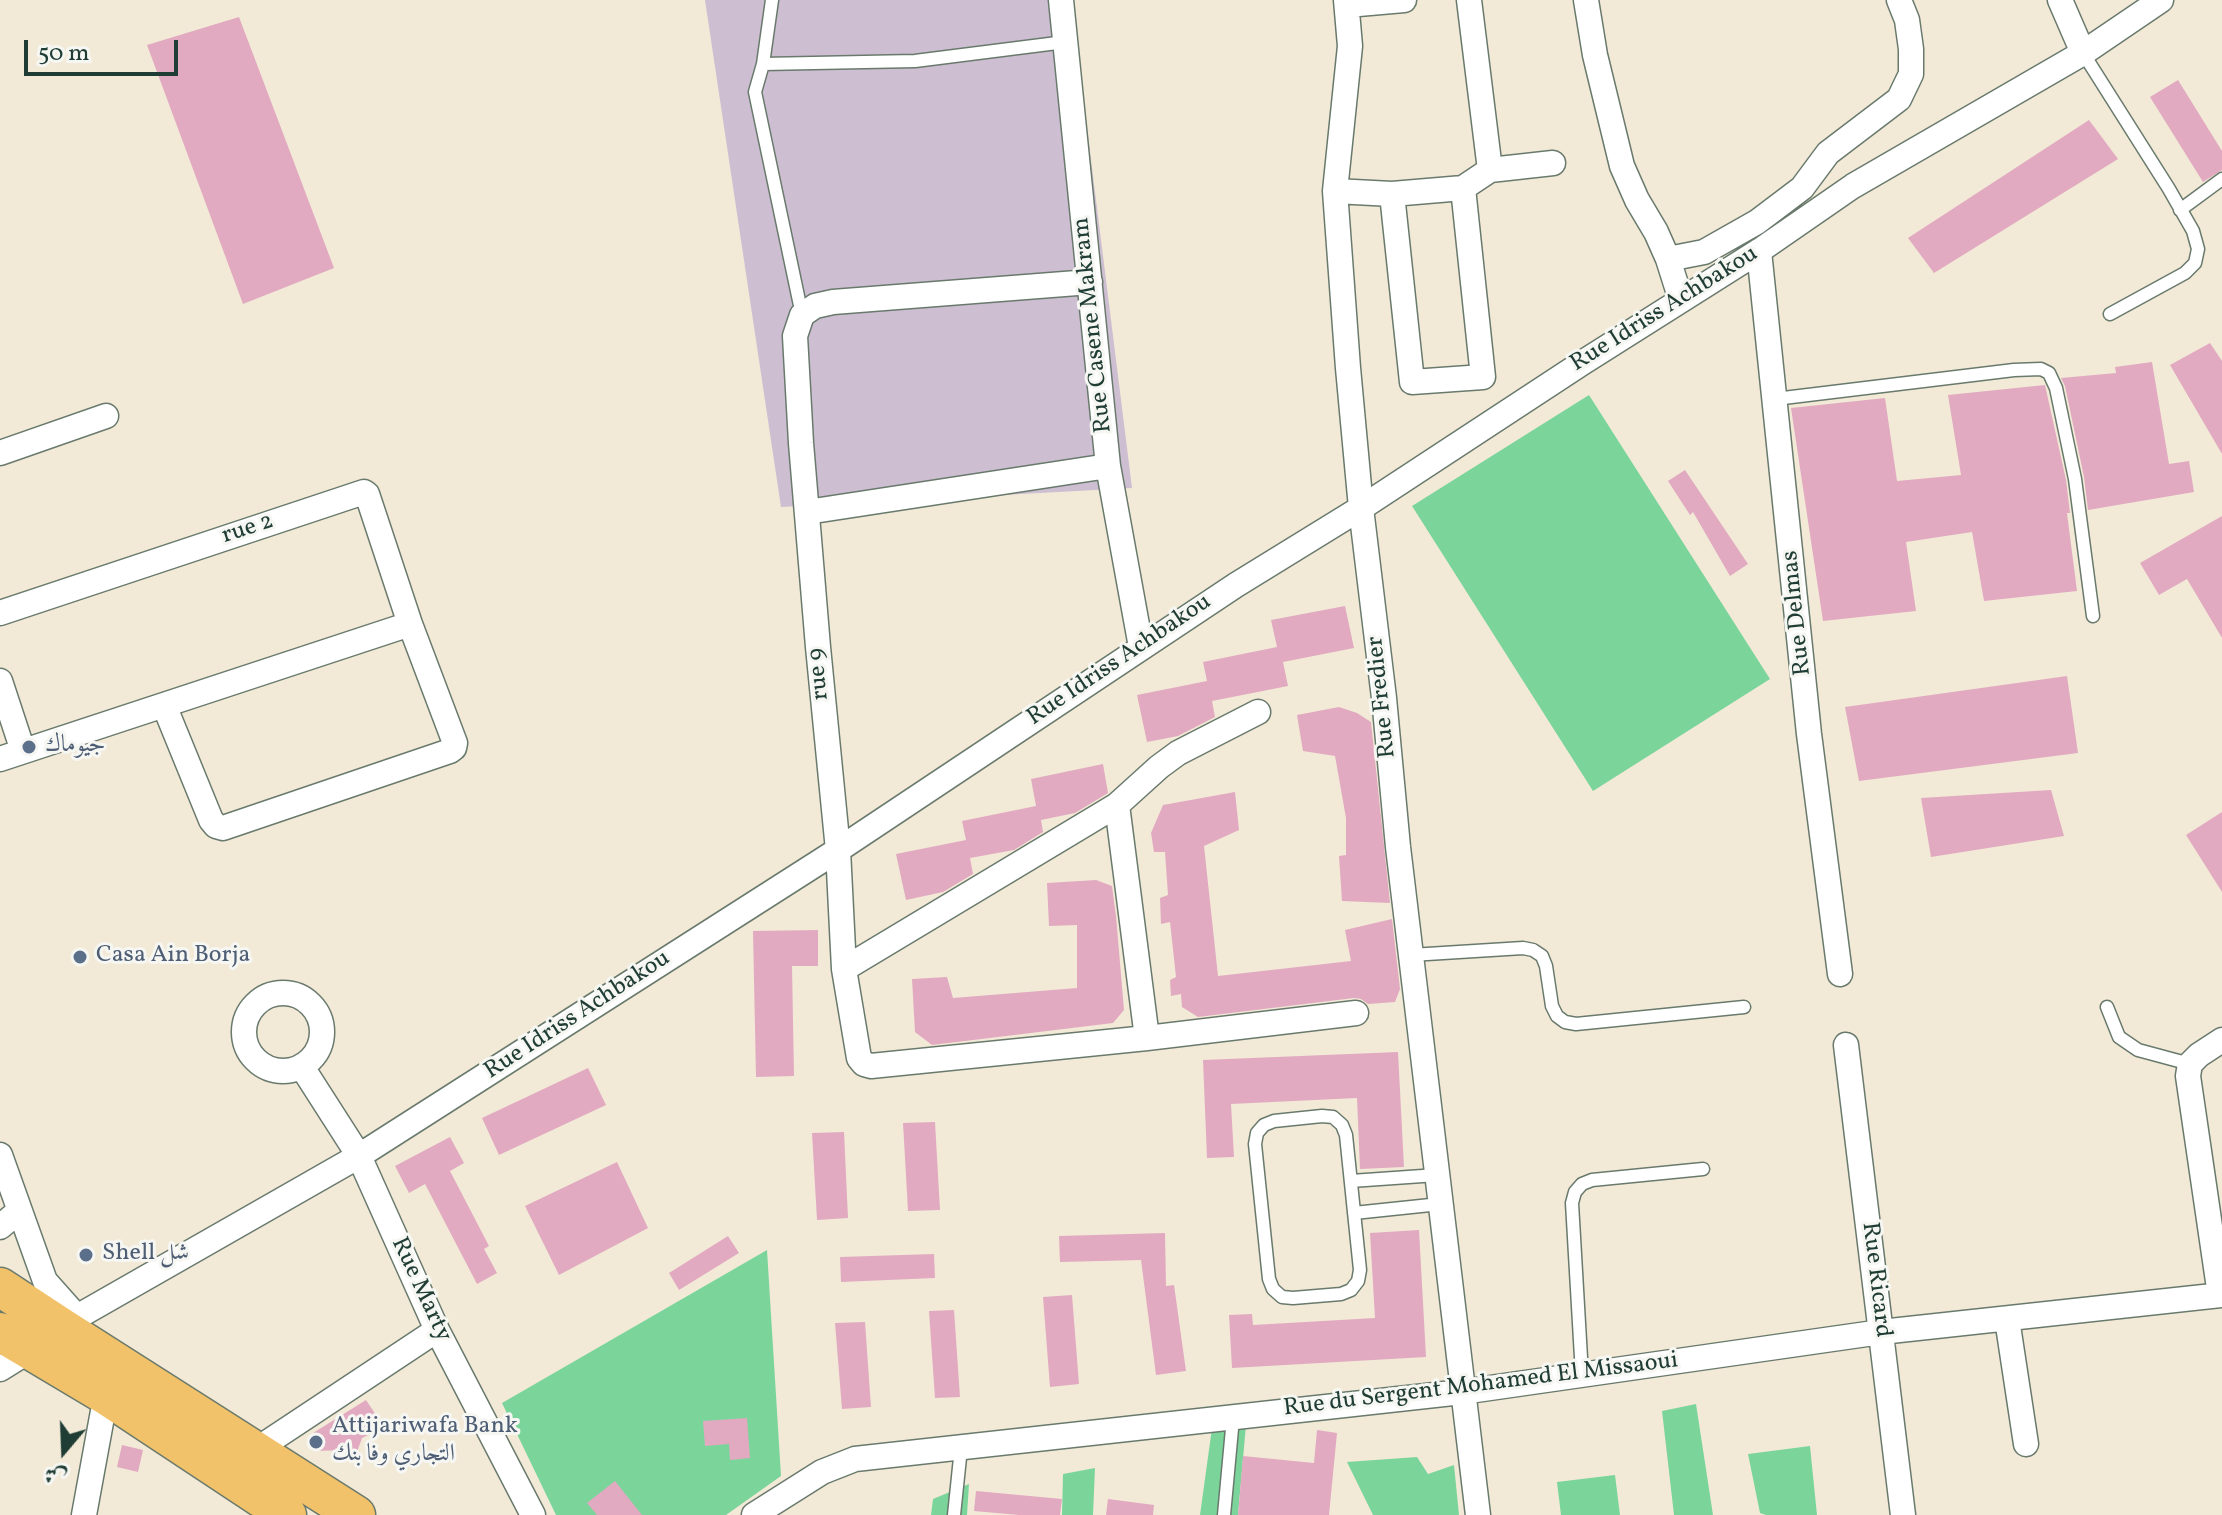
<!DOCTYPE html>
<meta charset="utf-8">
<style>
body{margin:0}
#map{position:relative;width:2222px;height:1515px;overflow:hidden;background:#f2ead7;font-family:Vollkorn,Amiri,serif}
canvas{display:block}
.north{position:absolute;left:24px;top:1411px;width:80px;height:80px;-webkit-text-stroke:6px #f6f6f2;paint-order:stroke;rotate:199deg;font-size:22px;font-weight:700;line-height:32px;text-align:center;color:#1f3d34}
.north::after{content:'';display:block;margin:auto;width:28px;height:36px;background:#1f3d34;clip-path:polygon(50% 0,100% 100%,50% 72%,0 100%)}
.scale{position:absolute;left:24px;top:40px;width:154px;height:36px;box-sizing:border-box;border:4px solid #1f3d34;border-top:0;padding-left:10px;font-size:24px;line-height:28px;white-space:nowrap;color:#1f3d34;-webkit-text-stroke:6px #f6f6f2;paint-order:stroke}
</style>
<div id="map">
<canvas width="2222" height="1515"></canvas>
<div class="north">ش</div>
<div class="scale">50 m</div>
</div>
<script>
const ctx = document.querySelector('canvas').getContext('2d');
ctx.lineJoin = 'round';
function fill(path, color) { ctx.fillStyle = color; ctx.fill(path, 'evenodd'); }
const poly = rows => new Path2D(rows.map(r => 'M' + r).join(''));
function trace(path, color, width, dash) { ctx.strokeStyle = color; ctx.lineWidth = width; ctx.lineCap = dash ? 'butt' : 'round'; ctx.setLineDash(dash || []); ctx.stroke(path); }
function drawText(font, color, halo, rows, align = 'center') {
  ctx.font = font + ' Vollkorn,Amiri,serif'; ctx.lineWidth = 6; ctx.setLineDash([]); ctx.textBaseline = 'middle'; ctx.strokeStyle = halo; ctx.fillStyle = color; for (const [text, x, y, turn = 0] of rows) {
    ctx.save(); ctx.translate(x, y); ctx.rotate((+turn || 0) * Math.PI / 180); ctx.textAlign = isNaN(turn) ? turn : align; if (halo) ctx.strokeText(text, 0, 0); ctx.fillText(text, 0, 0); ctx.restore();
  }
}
fill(poly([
 [705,0,1071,0,1132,488,781,507]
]), '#cdbed2');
fill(poly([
 [1589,395,1770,679,1593,791,1412,506],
 [767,1250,781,1476,726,1515,556,1515,502,1403],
 [1696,1404,1713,1515,1674,1515,1662,1411],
 [1246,1425,1238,1515,1200,1515,1212,1428],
 [1810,1446,1817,1515,1766,1515,1760,1513,1748,1454],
 [1417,1457,1428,1474,1454,1465,1459,1515,1373,1515,1347,1462],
 [1095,1468,1093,1515,1062,1515,1063,1474],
 [1615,1475,1620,1515,1561,1515,1557,1482],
 [969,1484,967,1515,931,1515,933,1499]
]), '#7bd59b');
fill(poly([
 [239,17,334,268,243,304,147,45],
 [2178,80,2222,151,2222,170,2203,182,2150,97],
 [2089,120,2118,159,1934,273,1908,238],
 [2210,343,2222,361,2222,454,2170,365],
 [2152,362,2169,464,2189,461,2194,492,2088,510,2084,477,2065,386,2061,378,2116,373,2115,367],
 [2045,385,2066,480,2070,513,2067,513,2077,591,1984,601,1972,532,1906,542,1916,611,1823,621,1791,408,1885,398,1897,481,1961,475,1948,395],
 [1685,470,1748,564,1730,576,1693,512,1690,515,1668,481],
 [2222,516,2222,638,2187,579,2159,595,2140,563],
 [1345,606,1354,648,1283,662,1288,686,1212,701,1215,717,1178,736,1147,742,1137,695,1207,681,1203,662,1277,647,1271,620],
 [2067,676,2078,753,1859,781,1845,707],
 [1339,707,1357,713,1371,722,1390,903,1342,901,1339,856,1346,855,1346,818,1335,756,1303,751,1297,715],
 [1103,764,1108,793,1075,813,1041,820,1043,832,1014,850,970,858,973,874,943,892,906,900,896,854,966,840,962,821,1036,806,1031,779],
 [2051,790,2064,836,1931,857,1921,798],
 [1235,792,1239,830,1204,846,1218,976,1351,961,1345,930,1392,919,1400,989,1395,1002,1368,1004,1361,999,1354,998,1198,1017,1182,1007,1181,994,1171,996,1170,980,1176,977,1170,922,1161,924,1160,898,1168,895,1165,852,1154,852,1151,833,1163,805],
 [2222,812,2222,892,2186,835],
 [1096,880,1112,886,1116,916,1124,1010,1113,1023,932,1045,915,1032,912,979,947,977,953,998,1077,988,1077,925,1049,926,1047,883],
 [818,930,818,966,792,966,794,1076,756,1077,753,931],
 [1398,1052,1404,1167,1360,1169,1357,1098,1231,1104,1234,1157,1207,1158,1203,1060],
 [588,1068,606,1105,499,1155,482,1118],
 [935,1122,940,1210,908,1211,903,1123],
 [844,1132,848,1218,817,1220,812,1133],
 [450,1137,464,1163,450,1171,489,1246,484,1249,497,1273,477,1284,425,1184,409,1193,395,1166],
 [617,1162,648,1228,559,1275,525,1206],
 [1419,1230,1426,1357,1232,1368,1229,1315,1252,1314,1253,1325,1375,1318,1370,1233],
 [1165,1233,1166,1286,1174,1285,1186,1371,1156,1375,1141,1260,1060,1262,1059,1236],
 [728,1236,739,1253,679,1290,669,1273],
 [934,1254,935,1278,841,1282,840,1257],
 [1072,1295,1079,1384,1050,1387,1043,1297],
 [954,1310,960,1397,935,1398,929,1311],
 [865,1322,871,1407,842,1409,835,1323],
 [366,1400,384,1427,362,1438,357,1452,348,1450,312,1451,313,1433],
 [747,1418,750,1458,730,1460,729,1444,705,1446,703,1421],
 [1317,1430,1337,1433,1329,1515,1238,1515,1243,1456,1314,1463],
 [122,1445,143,1450,138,1472,117,1467],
 [615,1481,642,1515,597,1515,587,1503],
 [976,1491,1062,1499,1060,1515,1019,1515,974,1511],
 [1108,1499,1154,1505,1153,1515,1106,1515]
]), '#e1aac1');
const service = poly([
 [772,0,763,64,755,92,802,315],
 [2083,53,2169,189,2193,231,2198,249,2195,263,2185,273,2110,314],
 [763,64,915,61,1065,42],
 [2180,210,2222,179],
 [1775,399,2014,370,2041,369,2049,373,2056,388,2075,479,2093,616],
 [1411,955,1523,948,1533,950,1542,956,1546,966,1552,1006,1557,1016,1565,1022,1576,1024,1744,1007],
 [2107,1007,2119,1037,2138,1050,2190,1064],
 [1322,1116,1333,1117,1342,1125,1346,1135,1360,1270,1358,1281,1351,1290,1341,1294,1293,1298,1282,1297,1273,1289,1269,1279,1255,1144,1257,1133,1264,1125,1274,1121,1322,1116],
 [1351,1181,1437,1175],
 [1354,1213,1440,1204],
 [1582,1375,1572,1203,1575,1192,1582,1184,1592,1180,1703,1169],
 [954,1515,961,1448],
 [1224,1515,1233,1418]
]);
const minor = poly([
 [1061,0,1108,466,1141,647],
 [1346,0,1350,46,1335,191,1348,368,1361,508,1384,698,1398,847,1478,1515],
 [1469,0,1490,170],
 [1586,0,1595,55,1622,166,1637,200,1656,232,1668,259,1681,300],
 [2060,0,2083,53],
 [1347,5,1404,0],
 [1335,191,1392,194,1463,188,1490,170,1553,163],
 [1392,194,1412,382,1483,377,1463,188],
 [1759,251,1809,734,1840,974],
 [1668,259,1704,252,1757,222,1802,188,1828,153,1899,99,1911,74,1911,49,1907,20,1899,0],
 [1090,282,833,302,815,306,802,315,795,336,801,443,818,647,838,850,844,969,859,1058,864,1064,871,1066,1147,1038,1356,1013],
 [0,453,106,416],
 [807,512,1108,466],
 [0,613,364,492,367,494,410,624,455,743,454,748,450,751,223,828,216,826,211,820,164,705],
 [0,681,23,751],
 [0,759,410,624],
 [1117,805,1147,1038],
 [844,969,1117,805,1159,767,1178,753,1258,712],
 '244 1032a39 39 0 1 1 78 0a39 39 0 1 1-78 0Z',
 [1846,1045,1903,1515],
 [302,1067,359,1156,437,1330,533,1515],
 [0,1155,45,1281,77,1317,64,1329,0,1369],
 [0,1227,19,1211],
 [2220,1295,2188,1076,2190,1064,2199,1055,2222,1040],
 [77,1317,359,1156,838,850,1236,585,1361,508,1582,363,1759,251,1853,186,2083,53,2161,0],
 [2007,1319,2026,1444],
 [256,1450,437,1330],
 [84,1515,108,1384],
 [754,1515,822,1472,855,1459,1462,1392,1881,1332,2222,1295]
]);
const primary = poly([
 [0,1287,64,1329,356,1515],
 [0,1332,107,1396,287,1515]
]);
trace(service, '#697a6d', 15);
trace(minor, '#697a6d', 27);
trace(primary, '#697a6d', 41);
trace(service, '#fff', 12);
trace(minor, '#fff', 24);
trace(primary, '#f2c26a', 38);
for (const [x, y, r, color] of [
 [29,747,8,"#5c6f8a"],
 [80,957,8,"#5c6f8a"],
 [86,1255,8,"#5c6f8a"],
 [316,1442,8,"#5c6f8a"]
]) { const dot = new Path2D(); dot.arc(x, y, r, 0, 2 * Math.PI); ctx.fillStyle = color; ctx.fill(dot); trace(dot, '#f6f6f2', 3); }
drawText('24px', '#1f3d34', '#f6f6f2', [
 ["Rue Idriss Achbakou",1665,310,-32],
 ["Rue Casene Makram",1094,325,-96],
 ["rue 2",248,530,-18],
 ["Rue Delmas",1798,613,-96],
 ["Rue Idriss Achbakou",1120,661,-34],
 ["rue 9",820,674,-95],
 ["Rue Fredier",1383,697,-96],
 ["Rue Idriss Achbakou",578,1016,-33],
 ["Rue Ricard",1875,1280,83],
 ["Rue Marty",420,1290,65],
 ["Rue du Sergent Mohamed El Missaoui",1481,1386,-7]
]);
drawText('24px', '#4e5e75', '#f6f6f2', [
 ["جيوماك",45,747],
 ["Casa Ain Borja",96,957],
 ["Shell شل",102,1255],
 ["Attijariwafa Bank",332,1428],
 ["التجاري وفا بنك",332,1456]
], 'left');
</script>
